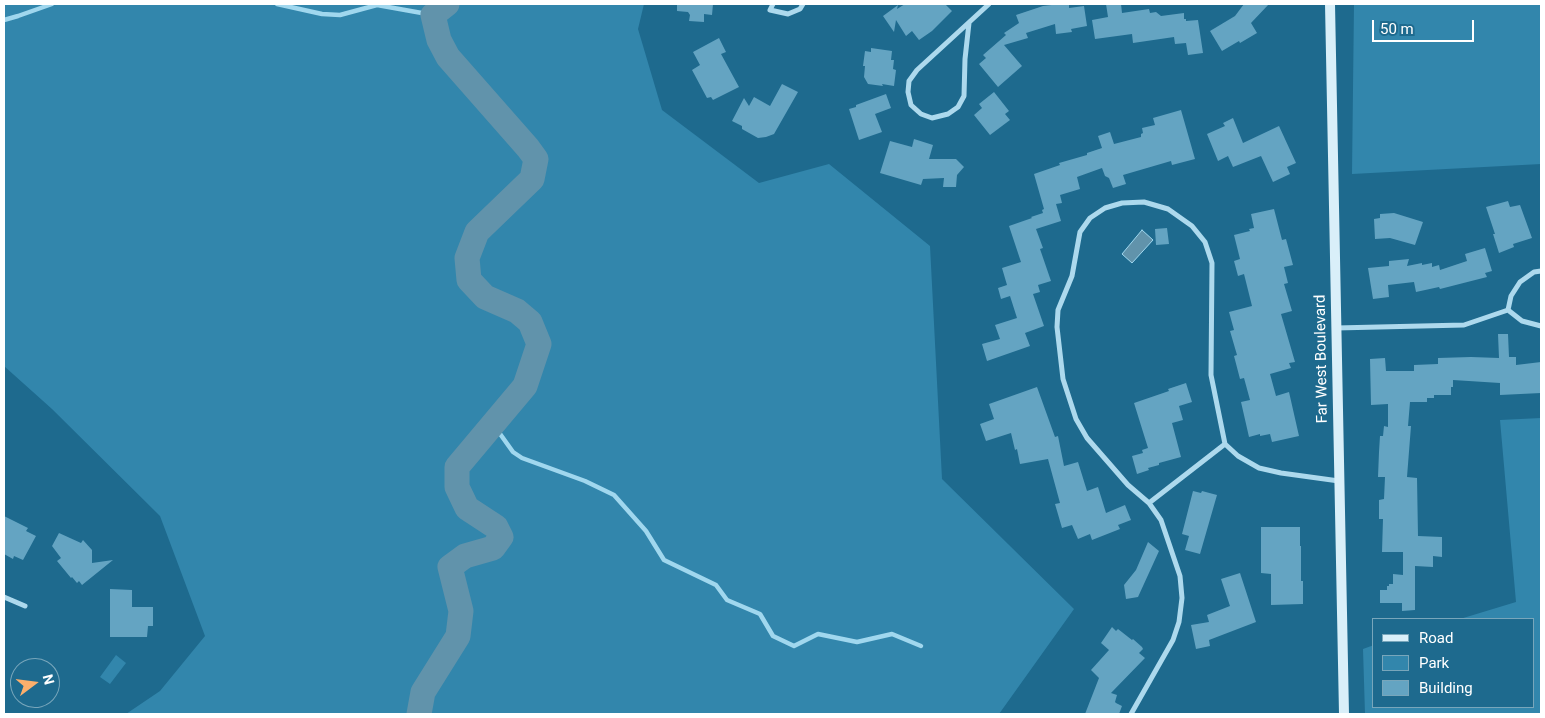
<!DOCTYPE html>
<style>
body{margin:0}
#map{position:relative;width:1545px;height:718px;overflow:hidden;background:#1e6a8e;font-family:Roboto,sans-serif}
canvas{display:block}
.frame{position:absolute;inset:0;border:5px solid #fff;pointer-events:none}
.legend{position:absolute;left:1372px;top:618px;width:162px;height:90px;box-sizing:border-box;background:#1e6a8e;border:1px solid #78a6bb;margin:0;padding:6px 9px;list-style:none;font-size:15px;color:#fff}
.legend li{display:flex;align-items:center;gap:10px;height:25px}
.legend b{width:25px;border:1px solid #78a6bb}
.north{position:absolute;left:10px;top:658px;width:50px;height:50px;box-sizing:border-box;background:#1e6a8e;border:1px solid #78a6bb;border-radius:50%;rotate:75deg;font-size:14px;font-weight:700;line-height:20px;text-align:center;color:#fff}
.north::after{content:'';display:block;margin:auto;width:18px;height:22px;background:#fbaf6c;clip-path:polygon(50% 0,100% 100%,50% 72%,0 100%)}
.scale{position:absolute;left:1372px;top:20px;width:102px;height:22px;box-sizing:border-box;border:2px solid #fff;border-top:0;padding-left:6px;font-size:15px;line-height:18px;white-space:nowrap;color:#fff;-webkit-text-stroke:4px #1e6a8e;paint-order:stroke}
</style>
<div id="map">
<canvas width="1545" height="718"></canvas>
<div class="frame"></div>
<ul class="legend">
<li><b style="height:6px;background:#d9eff9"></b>Road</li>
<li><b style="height:14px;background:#3286ac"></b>Park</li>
<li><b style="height:14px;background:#64a4c2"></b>Building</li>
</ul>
<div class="north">N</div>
<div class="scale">50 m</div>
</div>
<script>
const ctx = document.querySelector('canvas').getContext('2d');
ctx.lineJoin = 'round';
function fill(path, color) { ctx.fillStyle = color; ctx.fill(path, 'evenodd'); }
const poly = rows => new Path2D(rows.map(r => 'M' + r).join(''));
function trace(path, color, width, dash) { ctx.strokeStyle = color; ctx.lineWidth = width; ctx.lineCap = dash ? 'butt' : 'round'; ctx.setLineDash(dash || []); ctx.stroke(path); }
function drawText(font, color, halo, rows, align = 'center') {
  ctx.font = font + ' Roboto,sans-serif'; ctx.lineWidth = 5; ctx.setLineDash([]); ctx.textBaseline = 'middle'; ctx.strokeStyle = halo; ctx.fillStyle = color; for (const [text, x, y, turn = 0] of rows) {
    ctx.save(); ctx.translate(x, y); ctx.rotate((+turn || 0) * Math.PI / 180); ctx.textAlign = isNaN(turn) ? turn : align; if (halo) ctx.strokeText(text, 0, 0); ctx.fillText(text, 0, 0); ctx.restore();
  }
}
fill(poly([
 [4,4,644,4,638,29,662,110,759,183,829,164,930,246,942,479,1074,609,999,714,126,714,160,691,205,636,160,516,52,409,4,366],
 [1354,4,1541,4,1541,164,1352,174],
 [1541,418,1541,714,1365,714,1363,649,1374,645,1374,707,1534,707,1534,619,1460,619,1516,602,1500,420],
 [116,655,126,663,110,684,100,677]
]), '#3286ac');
const water = poly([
 [1142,230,1153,240,1132,263,1122,254,1142,230]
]);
fill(water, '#6193ab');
trace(water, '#a0d7ee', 1);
trace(poly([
 [277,4,322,14,340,15,377,5,433,15],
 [4,20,18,16,52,4],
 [493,424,513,452,522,458,585,481,614,495,646,531,664,560,716,585,727,600,760,614,773,636,794,646,818,634,857,642,892,634,921,646]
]), '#a0d7ee', 4.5);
trace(poly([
 [419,714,423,692,458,636,461,611,450,567,465,556,493,548,501,537,496,527,467,508,457,487,457,467,525,386,539,344,530,322,517,311,485,297,469,280,467,258,477,232,532,179,536,159,528,148,448,57,439,40,433,15,447,4]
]), '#6193ab', 25);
fill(poly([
 [677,4,713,4,712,15,704,14,704,22,689,21,690,15,688,12,677,11],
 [905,4,945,4,952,11,932,31,919,40,912,31,906,36,896,20,894,32,883,16,898,5,897,9],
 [1060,4,1069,4,1069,8,1084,6,1087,26,1071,29,1072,32,1056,34,1055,24,1026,33,1028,38,1004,45,1022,66,998,87,979,64,986,58,983,55,1006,35,1004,33,1019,23,1016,15,1043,6],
 [1106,4,1121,4,1122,13,1149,9,1150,13,1156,12,1161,16,1184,13,1184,19,1186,19,1186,21,1198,20,1203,53,1188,55,1186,43,1175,44,1174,37,1133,43,1132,34,1095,39,1092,20,1108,17],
 [1244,4,1269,4,1251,23,1257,33,1240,43,1239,41,1222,51,1210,31,1235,16],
 [719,38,726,52,721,54,739,87,713,100,711,97,707,98,692,70,700,65,693,52],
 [871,48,892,51,891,60,894,60,893,69,896,70,894,86,882,84,883,86,868,84,864,77,865,66,863,66,865,51,871,52],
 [782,84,798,92,774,134,766,137,758,138,742,129,742,126,732,121,744,98,749,106,754,97,770,106],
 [994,92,1009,111,1005,114,1010,120,990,135,974,115,982,108,979,104],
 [886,94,891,108,875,114,882,132,859,140,849,109,856,107,856,105],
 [1181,110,1195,159,1172,165,1171,161,1123,175,1126,184,1113,188,1109,178,1105,176,1102,168,1077,177,1080,189,1060,195,1062,203,1056,204,1061,221,1036,229,1043,248,1040,249,1051,281,1038,285,1040,292,1033,294,1044,326,1025,333,1030,346,987,361,982,344,1000,339,995,325,1017,318,1010,296,1001,299,998,288,1007,285,1002,268,1021,262,1009,226,1032,218,1031,217,1043,213,1042,210,1044,209,1034,174,1060,165,1059,163,1087,155,1087,153,1102,148,1098,136,1110,132,1114,144,1141,137,1141,134,1143,133,1142,128,1155,125,1153,118],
 [1233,118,1243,143,1279,126,1296,163,1287,167,1290,174,1273,182,1261,156,1233,167,1228,156,1218,161,1207,134,1225,126,1223,123],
 [914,139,933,145,929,159,956,159,964,167,957,175,956,187,943,187,944,178,923,179,921,185,880,173,890,141,912,147],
 [1508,201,1510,207,1520,205,1532,238,1513,244,1514,247,1499,253,1493,234,1495,234,1486,207],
 [1274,209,1282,240,1286,239,1293,265,1284,267,1288,283,1284,284,1292,311,1281,314,1295,362,1289,363,1291,368,1270,374,1276,396,1289,392,1299,436,1272,442,1270,434,1260,436,1260,434,1249,437,1241,402,1250,400,1244,378,1240,379,1234,356,1237,355,1230,331,1234,330,1229,312,1252,306,1244,274,1238,276,1234,261,1240,259,1234,235,1250,231,1249,229,1254,228,1251,214],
 [1394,213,1423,222,1415,245,1390,238,1375,239,1374,219,1380,218,1380,214],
 [1167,228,1169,244,1156,245,1155,229],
 [1485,248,1492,271,1485,273,1487,277,1440,289,1439,287,1416,292,1414,282,1388,285,1389,297,1373,299,1368,268,1389,266,1389,261,1409,259,1407,266,1422,263,1422,265,1432,263,1432,267,1439,265,1440,270,1467,261,1465,254],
 [1498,334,1508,334,1509,357,1516,357,1516,365,1541,362,1541,393,1500,395,1500,383,1453,380,1453,387,1451,387,1451,395,1434,395,1434,398,1427,398,1427,402,1410,402,1408,426,1411,426,1407,477,1417,478,1418,536,1442,537,1442,557,1433,556,1433,567,1415,566,1415,610,1402,611,1402,603,1380,603,1380,590,1387,590,1387,586,1389,586,1389,584,1393,584,1393,574,1403,575,1403,552,1382,552,1383,519,1379,519,1379,500,1384,499,1385,477,1378,477,1379,452,1380,436,1383,436,1384,426,1388,427,1388,404,1371,405,1370,359,1385,358,1386,371,1414,371,1414,365,1438,364,1438,358,1471,357,1499,358],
 [1186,383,1192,402,1179,406,1183,420,1172,423,1181,457,1159,463,1159,465,1148,468,1149,470,1137,474,1132,456,1143,453,1142,450,1148,448,1134,403,1169,391,1168,389],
 [1037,387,1055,437,1058,436,1064,466,1078,462,1087,491,1098,487,1106,513,1125,505,1131,520,1118,525,1120,529,1092,540,1090,534,1078,539,1072,525,1062,528,1055,504,1060,503,1048,459,1020,464,1017,449,1015,450,1011,433,986,441,980,424,994,419,989,404],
 [1193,491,1201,493,1202,491,1217,495,1200,554,1185,550,1189,536,1182,534],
 [4,516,28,528,26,531,36,536,23,560,14,556,13,559,4,554],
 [1261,527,1300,527,1300,546,1301,546,1301,581,1303,581,1303,604,1271,605,1271,574,1261,573],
 [59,533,81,543,83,540,92,550,92,563,113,560,82,585,79,581,77,583,72,577,71,578,57,561,61,558,52,546],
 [1148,542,1159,551,1138,597,1126,599,1124,585,1136,570],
 [1240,573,1256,622,1209,640,1210,646,1196,649,1191,625,1209,622,1207,615,1230,606,1221,579],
 [110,589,132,590,132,607,153,607,153,626,148,626,147,637,110,637],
 [1112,627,1116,631,1118,629,1132,640,1133,639,1142,647,1143,649,1139,653,1145,658,1111,693,1117,695,1115,702,1116,703,1122,706,1119,714,1085,714,1099,678,1091,670,1109,650,1101,643]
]), '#64a4c2');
trace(poly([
 [773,4,770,10,788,14,800,9,803,4],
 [969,23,965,59,964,96,958,107,948,114,932,118,921,114,911,105,908,92,909,81,917,70,989,4],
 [1508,310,1511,296,1520,282,1534,272,1541,271],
 [1508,310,1522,321,1541,326],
 [1336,328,1464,325,1508,310],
 [1225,444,1238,456,1259,468,1281,473,1339,481],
 [1149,503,1225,444],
 [4,597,25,606],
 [1131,714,1173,640,1179,622,1182,598,1180,576,1161,520,1149,503,1128,485,1087,438,1076,419,1063,379,1057,327,1058,310,1072,276,1080,232,1090,218,1105,208,1122,203,1144,202,1168,209,1192,226,1205,242,1212,263,1211,375,1225,444]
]), '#add9ed', 5);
trace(poly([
 [1330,4,1344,714]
]), '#d9eff9', 10);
drawText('15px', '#fff', '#1e6a8e', [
 ["Far West Boulevard",1322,359,-91]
]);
</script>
